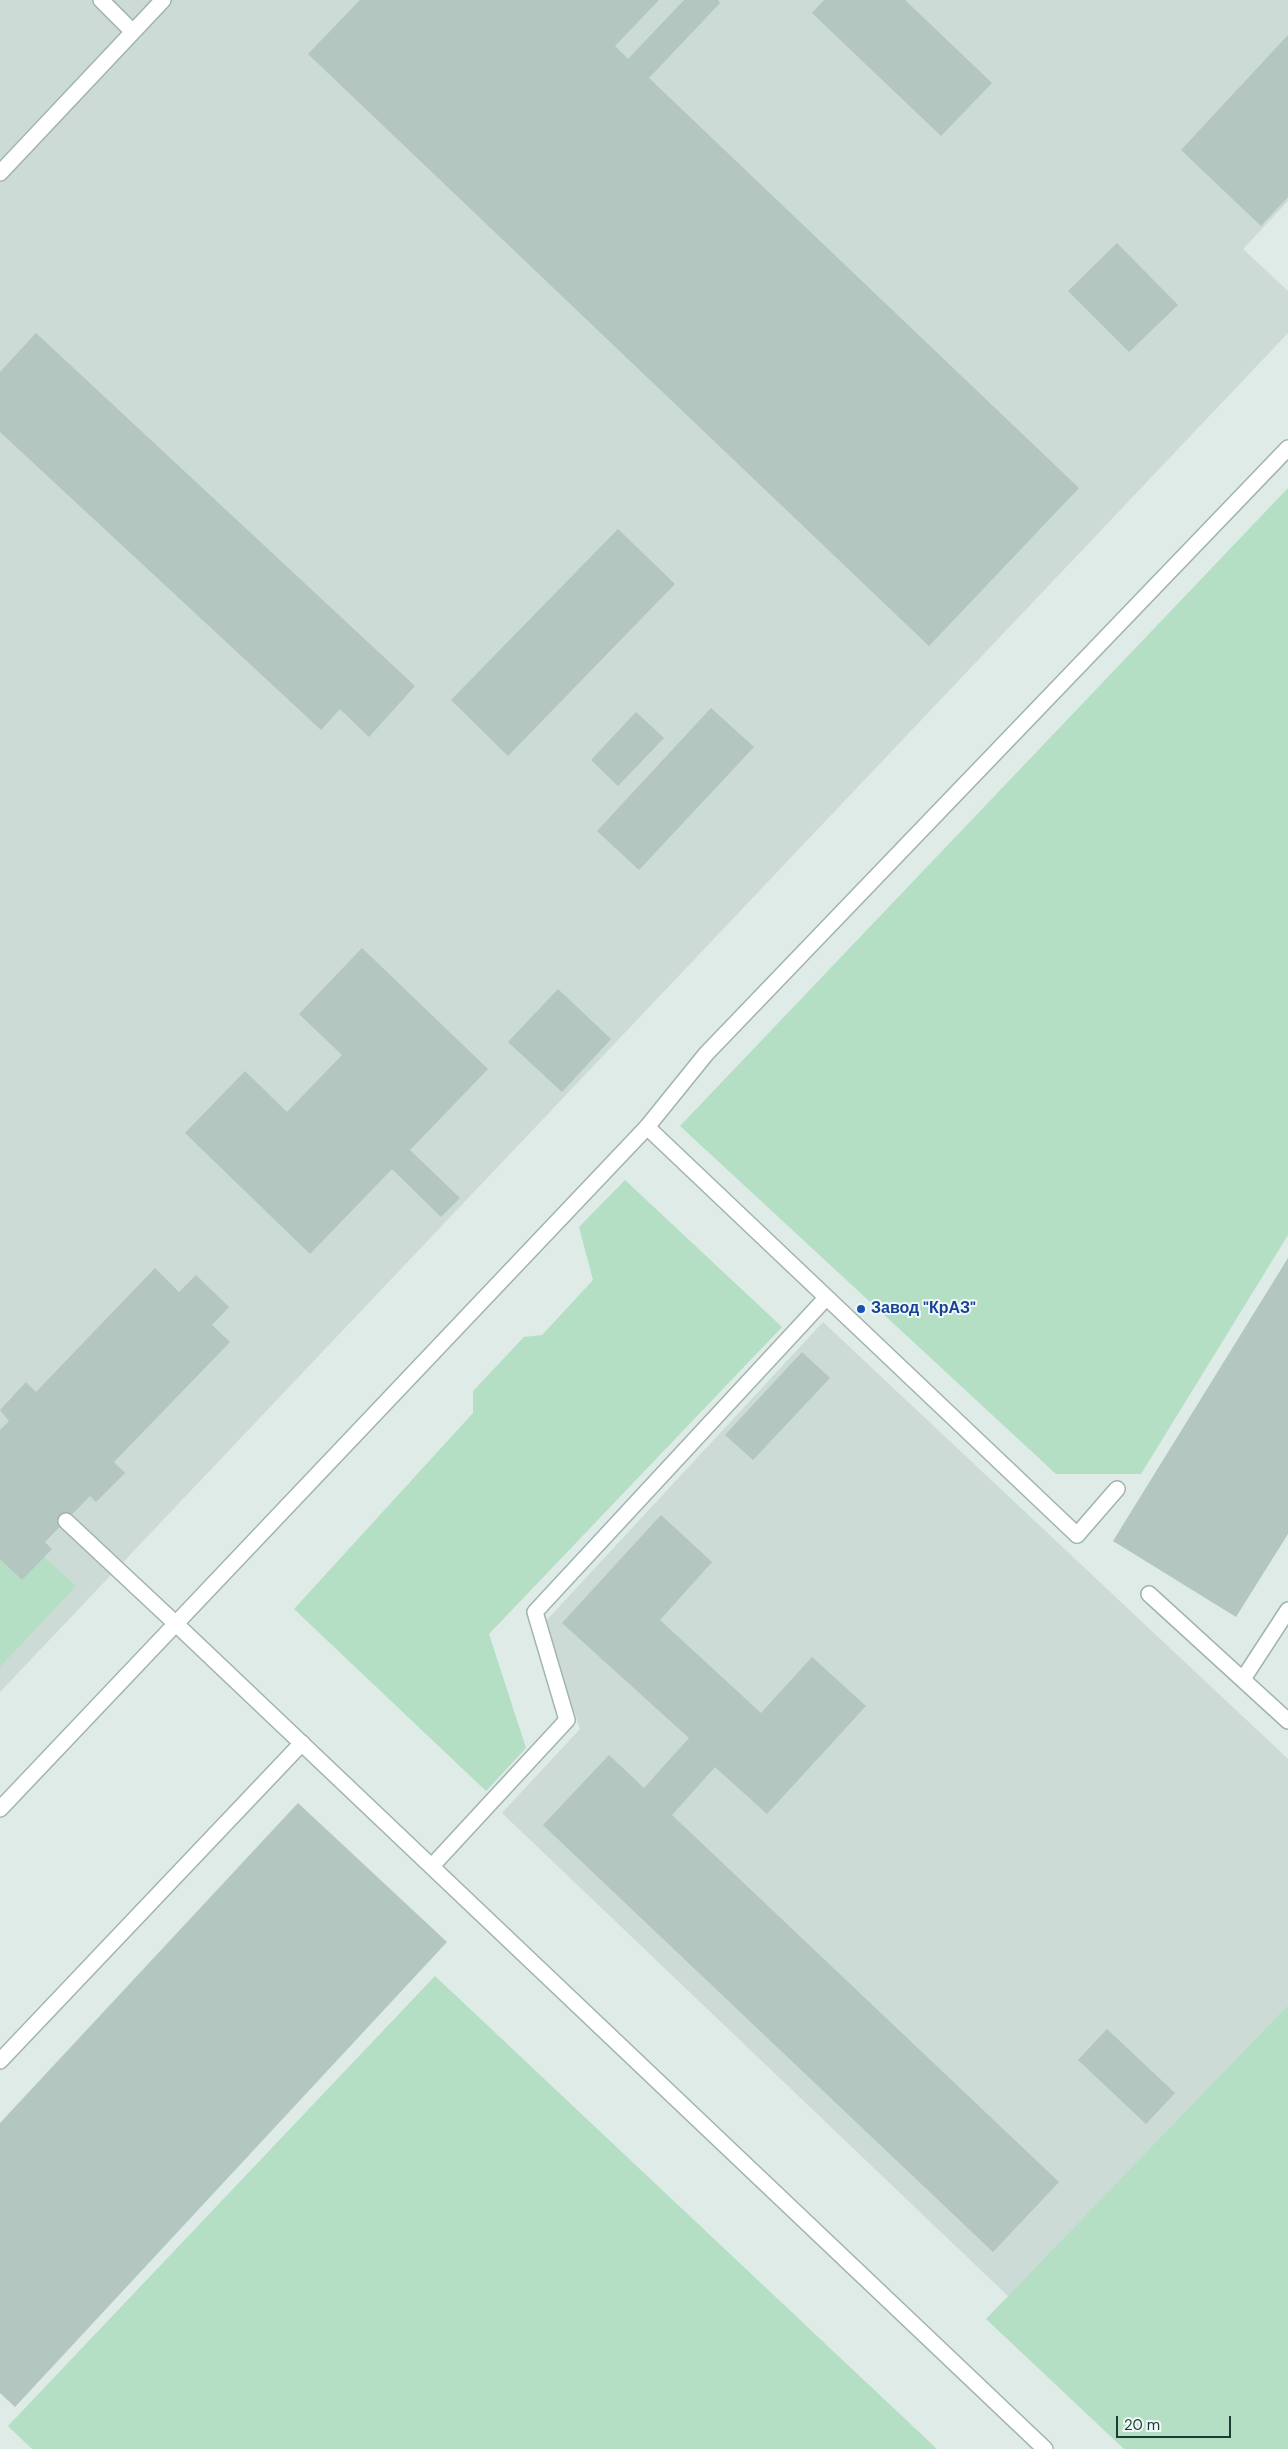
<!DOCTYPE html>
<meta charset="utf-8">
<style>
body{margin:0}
#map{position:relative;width:1288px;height:2449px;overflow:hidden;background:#deebe7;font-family:"DM Sans",sans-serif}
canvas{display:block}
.scale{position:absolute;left:1116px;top:2416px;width:115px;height:22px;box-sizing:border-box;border:2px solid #1e3c37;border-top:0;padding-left:6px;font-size:15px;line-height:18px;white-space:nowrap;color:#1e3c37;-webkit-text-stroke:4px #eff8f4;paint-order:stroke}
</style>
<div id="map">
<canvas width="1288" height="2449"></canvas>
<div class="scale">20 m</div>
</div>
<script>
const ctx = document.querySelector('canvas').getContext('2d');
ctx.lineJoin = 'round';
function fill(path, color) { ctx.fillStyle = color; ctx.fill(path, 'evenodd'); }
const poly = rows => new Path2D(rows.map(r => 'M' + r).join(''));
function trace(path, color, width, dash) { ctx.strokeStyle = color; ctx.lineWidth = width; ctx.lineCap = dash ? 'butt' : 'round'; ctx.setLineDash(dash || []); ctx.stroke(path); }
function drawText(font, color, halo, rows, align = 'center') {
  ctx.font = font + ' "DM Sans",sans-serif'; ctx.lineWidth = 4; ctx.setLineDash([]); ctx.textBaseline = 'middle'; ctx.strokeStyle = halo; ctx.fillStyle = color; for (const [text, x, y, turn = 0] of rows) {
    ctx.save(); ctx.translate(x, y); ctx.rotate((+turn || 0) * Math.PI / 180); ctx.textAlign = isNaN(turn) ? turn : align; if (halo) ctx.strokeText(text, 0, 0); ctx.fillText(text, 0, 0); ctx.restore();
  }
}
fill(poly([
 [0,0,1288,0,1288,201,1243,249,1288,291,1288,333,0,1692],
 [823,1322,1288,1759,1288,2005,1009,2297,502,1813,580,1729,544,1623]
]), '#ccdbd6');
fill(poly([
 [1288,488,1288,1235,1141,1474,1056,1474,680,1126],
 [625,1180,782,1327,489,1634,526,1748,486,1791,294,1609,473,1413,473,1391,524,1337,542,1335,593,1280,579,1227],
 [0,1516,76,1586,0,1667],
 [435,1976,937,2449,32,2449,8,2426],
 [1288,2005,1288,2449,1124,2449,986,2319]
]), '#b5dfc4');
fill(poly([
 [360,0,659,0,615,46,628,59,684,0,718,0,720,3,649,78,1079,488,929,646,308,54],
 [824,0,905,0,992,83,941,136,812,13],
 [1288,35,1288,197,1261,226,1181,150],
 [1117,243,1178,305,1129,352,1068,291],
 [36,333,415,686,369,737,340,709,321,730,0,432,0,372],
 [618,529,675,584,508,756,451,700],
 [711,708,754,747,639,870,597,831],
 [636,712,664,738,618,786,591,760],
 [362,948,488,1069,410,1150,460,1198,441,1217,392,1169,310,1254,185,1133,245,1071,287,1112,342,1055,299,1014],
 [558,989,611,1039,562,1092,508,1042],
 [1288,1258,1288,1534,1236,1617,1113,1541],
 [155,1268,179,1292,196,1275,229,1307,212,1325,230,1342,114,1462,125,1473,96,1502,90,1496,45,1542,52,1549,22,1580,0,1559,0,1430,9,1421,0,1410,26,1382,36,1392],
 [802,1352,830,1378,753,1460,725,1435],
 [661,1515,712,1562,660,1620,761,1713,812,1657,866,1706,767,1814,715,1767,672,1815,1059,2182,993,2252,543,1825,609,1755,644,1788,689,1738,562,1623],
 [298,1803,447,1942,15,2407,0,2393,0,2123],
 [1107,2029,1175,2093,1146,2124,1078,2060]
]), '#b3c6c0');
const service = poly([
 [101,0,133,32],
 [0,173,163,0],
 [66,1521,175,1623],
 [1077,1535,1117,1489],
 [1243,1679,1288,1610],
 [432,1866,567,1720,535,1612,826,1298],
 [0,2061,302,1743]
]);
const minor = poly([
 [647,1127,1077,1535],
 [1149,1594,1288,1721],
 [175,1623,1045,2449]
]);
const tertiary = poly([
 [0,1809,647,1127,706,1054,1288,448]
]);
trace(service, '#a1b3af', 18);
trace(minor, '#a1b3af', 18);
trace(tertiary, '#a1b3af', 18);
trace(service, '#fff', 15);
trace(minor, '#fff', 15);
trace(tertiary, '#fff', 15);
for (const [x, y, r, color] of [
 [861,1309,5,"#1a4fb4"]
]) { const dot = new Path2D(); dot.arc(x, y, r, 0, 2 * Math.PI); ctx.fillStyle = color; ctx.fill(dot); trace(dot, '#eff8f4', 2); }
drawText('bold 16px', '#164399', '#eff8f4', [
 ["Завод \"КрАЗ\"",871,1309]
], 'left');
</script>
